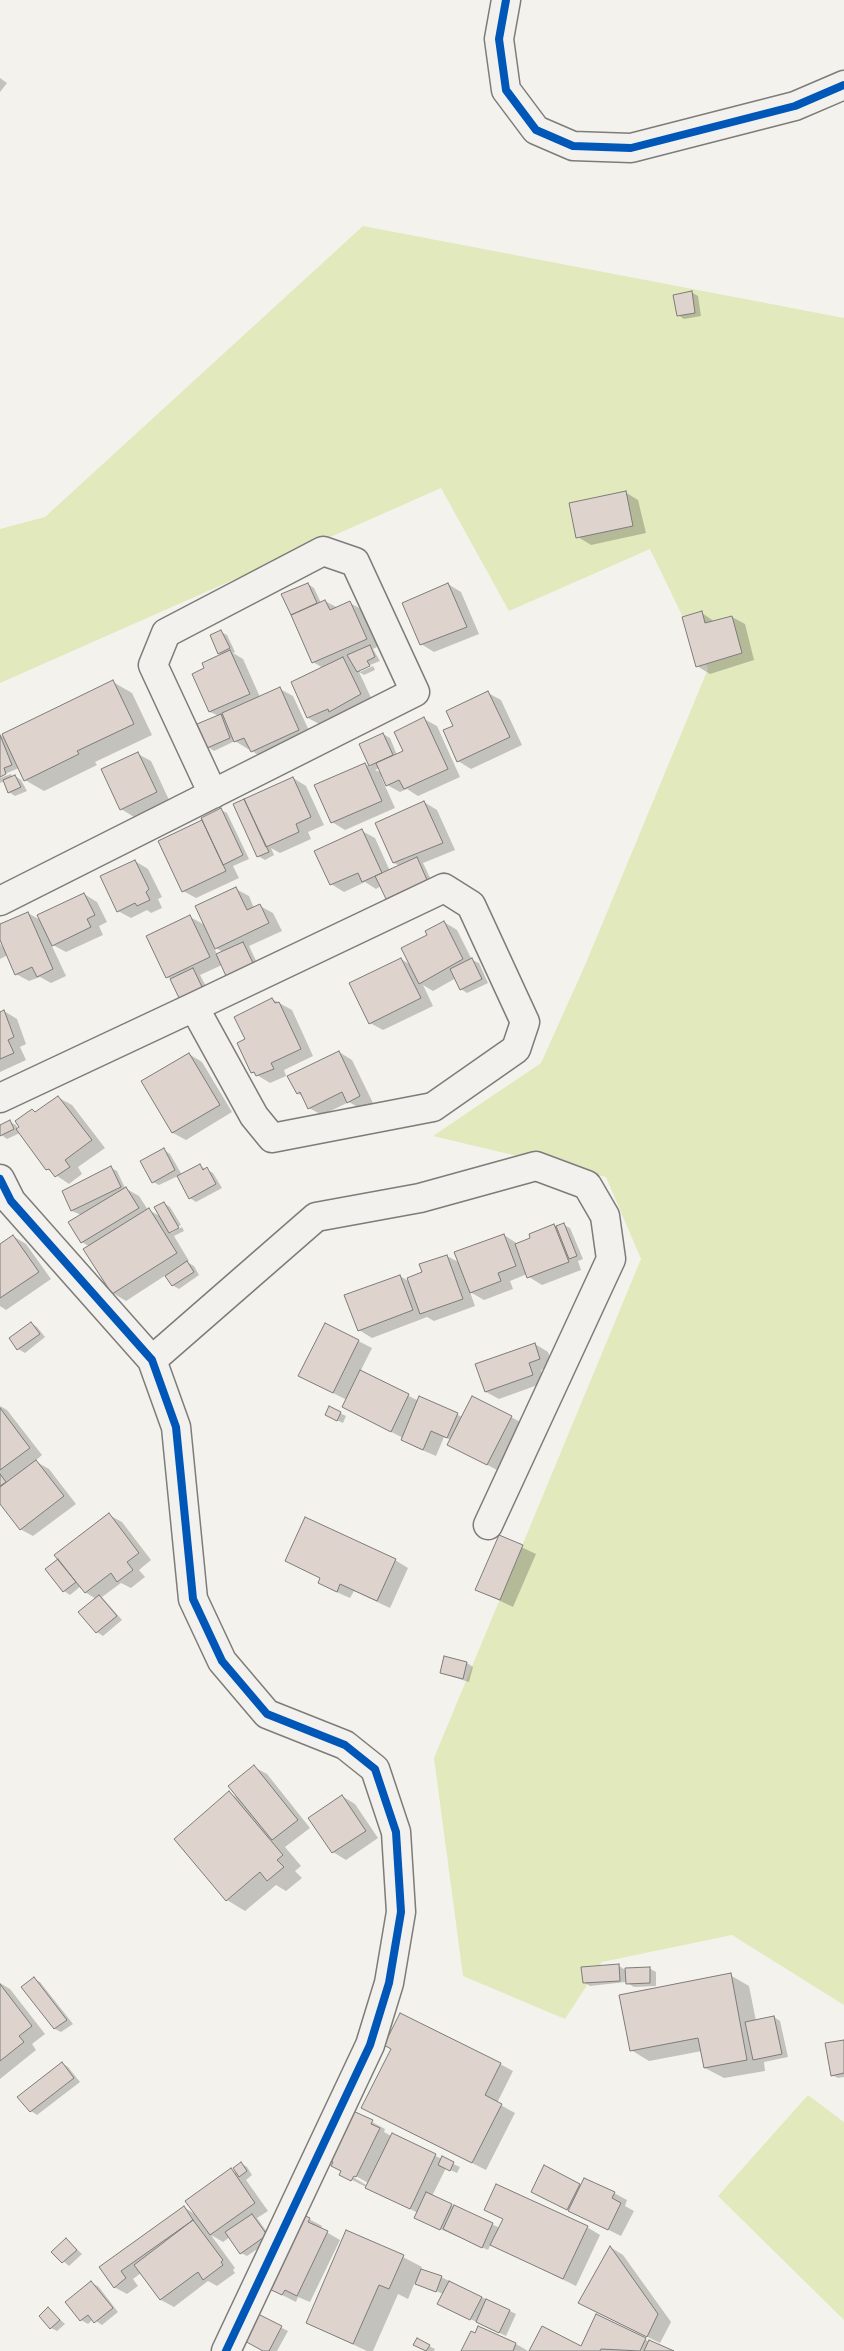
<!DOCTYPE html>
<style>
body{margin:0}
canvas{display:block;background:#f4f2ec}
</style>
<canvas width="844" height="2351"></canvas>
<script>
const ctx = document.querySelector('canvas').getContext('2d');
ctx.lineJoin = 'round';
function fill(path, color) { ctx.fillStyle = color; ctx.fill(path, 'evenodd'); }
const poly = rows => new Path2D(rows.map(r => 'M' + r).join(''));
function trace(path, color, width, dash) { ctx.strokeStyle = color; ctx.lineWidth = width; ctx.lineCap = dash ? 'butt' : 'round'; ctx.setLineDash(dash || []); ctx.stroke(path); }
fill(poly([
 [363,226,844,318,844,2005,732,1935,602,1962,565,2019,463,1976,434,1758,641,1259,606,1177,433,1136,541,1063,586,963,708,669,650,549,509,611,441,488,0,683,0,529,45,517],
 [808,2095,844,2122,844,2320,718,2196]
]), '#e2e9bd');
fill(poly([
 [0,78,7,83,0,92],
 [691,292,698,296,701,316,684,319,678,315],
 [625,492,638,500,646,533,591,545,578,537],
 [308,584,314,588,321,603,325,601,338,608,350,603,363,610,379,646,373,649,380,661,360,669,360,672,373,666,375,670,364,675,359,672,373,702,321,725,308,718,323,668,313,662,292,614],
 [448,584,461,592,479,634,434,652,421,644],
 [702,613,715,622,732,617,745,624,754,660,710,674,697,666],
 [221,632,227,635,235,652,233,653,243,659,260,697,280,689,293,696,312,737,265,759,252,751,251,748,248,749,235,741,214,751,208,747,219,716,210,712,194,675,223,655,219,653],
 [113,682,132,693,152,735,95,762,97,765,44,791,25,780,19,768,0,776,0,735,5,738],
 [488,693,501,700,522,745,471,769,458,761,454,726],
 [424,719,437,726,460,777,418,796,407,789,400,792,387,785,383,776,381,777,395,808,345,830,332,822,365,764,371,767,361,745,383,734,390,738,397,755,405,751],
 [379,768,382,773,375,770],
 [138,754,151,761,169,800,134,817,121,809],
 [11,774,12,777,15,776,21,780,27,791,15,796,9,792,5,781,0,783,0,778],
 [293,778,306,786,324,825,308,832,311,839,280,853,271,848,274,855,265,860,258,856],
 [424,802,437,810,455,850,423,863,433,884,393,902,387,899,381,886,376,889,365,882,344,892,331,884,362,831,375,838,390,871,400,866,394,863],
 [221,810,227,813,249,859,233,866,239,878,196,898,183,891,204,820],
 [135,861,148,869,162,897,158,899,162,908,151,913,147,910,131,918,118,911],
 [236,889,249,896,254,908,260,906,273,913,282,931,249,946,259,967,233,979,227,975,222,965,200,975,209,992,166,977,190,917,205,925],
 [214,947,223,952,217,955],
 [84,894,97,902,107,922,99,926,103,935,66,952,51,944,66,976,51,983,40,977,29,981,16,974,8,955,0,959,0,943,2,947,4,946,0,937,0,926,28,913,42,921],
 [444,922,457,930,472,960,479,963,488,983,467,993,461,989,456,978,433,991,423,985,433,1006,383,1030,370,1023,401,959,411,965,429,935],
 [272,999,292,1010,313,1056,284,1070,286,1076,270,1083,252,1072,246,1040],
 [4,1011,17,1019,26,1044,20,1047,26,1060,0,1072,0,1013],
 [339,1052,352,1060,373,1103,361,1109,349,1102,322,1115,309,1108,304,1097,297,1093],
 [189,1054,202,1062,232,1112,186,1140,173,1133,143,1082],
 [59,1098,72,1105,105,1148,78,1167,82,1174,69,1184,47,1169,20,1133,7,1139,0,1134,0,1126,10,1122,16,1125,18,1129,32,1110,37,1113],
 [164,1150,170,1154,182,1175,200,1166,213,1173,222,1188,196,1202,190,1198,178,1176,159,1185,153,1182],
 [111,1168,117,1171,125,1188,139,1196,148,1210,160,1216,164,1203,170,1207,181,1225,171,1230,171,1233,182,1227,184,1231,174,1236,189,1261,187,1262,194,1266,199,1275,179,1289,172,1285,166,1275,126,1301,113,1293,90,1247,82,1242,81,1215,72,1211,63,1191],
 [554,1225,558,1227,564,1225,570,1228,583,1259,578,1261,581,1270,542,1285,529,1277,527,1274,510,1281,513,1289,484,1300,470,1292,475,1306,434,1321,427,1317,372,1338,359,1330,400,1276,410,1282,447,1256,460,1263,504,1235,518,1244,532,1239],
 [13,1236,26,1244,51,1279,6,1310,0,1306,0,1245],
 [31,1323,37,1327,45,1337,25,1353,18,1349],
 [325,1324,372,1348,360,1372,419,1401,463,1417,511,1417,524,1424,501,1472,462,1452,451,1440,444,1437,436,1456,415,1447,403,1438,343,1407,347,1400,313,1383],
 [535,1344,548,1352,553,1366,541,1370,546,1382,499,1399,486,1392],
 [0,1406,7,1410,42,1455,35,1461,49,1469,76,1504,33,1536,20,1529,0,1502],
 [340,1413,346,1416,343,1423,332,1418],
 [109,1515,122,1522,151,1560,139,1570,145,1577,131,1588,121,1583,102,1597,122,1620,103,1636,97,1632,80,1612,96,1599,85,1592,81,1586,70,1595,64,1591],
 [500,1537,536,1554,513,1607,477,1590],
 [286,1560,395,1560,408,1568,390,1608,354,1591,350,1598,332,1590,321,1578],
 [467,1663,473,1667,469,1682,441,1673],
 [254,1767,267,1774,310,1828,285,1847,301,1866,295,1871,302,1878,286,1891,276,1885,245,1911,227,1900,175,1839,229,1793,240,1799],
 [342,1796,355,1804,378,1838,346,1860,333,1852,310,1818],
 [618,1965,625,1970,649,1968,656,1972,656,1986,634,1987,626,1982,590,1986,584,1982],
 [730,1975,749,1986,756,2021,774,2017,780,2021,788,2057,764,2062,765,2071,724,2078,705,2068,702,2051,649,2061,631,2050],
 [34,1979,40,1982,73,2024,61,2032,55,2029,23,1987],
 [0,1983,10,1989,45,2034,32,2044,36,2050,0,2079],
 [844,2041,844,2077,838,2078,832,2075],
 [62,2063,68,2067,80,2082,37,2115,31,2111],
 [500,2064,513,2071,497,2103,515,2113,486,2170,376,2115],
 [354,2112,385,2129,384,2132,391,2136,460,2167,457,2173,446,2168,432,2196,500,2228,504,2219,486,2210,587,2227,600,2235,576,2286,491,2244,488,2250,422,2221,418,2213,340,2174],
 [349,2172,368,2183,368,2186,348,2174],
 [241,2163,247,2167,252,2175,246,2180,268,2211,257,2218,272,2239,247,2256,241,2253,230,2237,223,2242,211,2235,235,2268,233,2270,235,2273,217,2286,208,2281,174,2307,161,2300,141,2273,133,2279,138,2286,127,2294,114,2287,101,2268,184,2207,196,2215,231,2170,238,2174],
 [545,2167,581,2186,614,2193,627,2200,625,2206,634,2211,621,2236,538,2195],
 [309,2219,322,2226,321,2229,340,2240,310,2302,298,2297,296,2302,278,2293],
 [67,2240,82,2254,69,2266,53,2252],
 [610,2247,623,2255,671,2322,660,2343,592,2310],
 [403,2257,422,2267,420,2270,441,2277,516,2314,506,2336,445,2307,443,2294,415,2282,408,2299,398,2294,373,2351,367,2351,307,2323],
 [91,2283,98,2286,118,2312,102,2325,93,2319,88,2324,81,2320],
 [48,2308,65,2324,57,2331,51,2328],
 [255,2314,288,2331,277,2351,265,2351],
 [596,2315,650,2342,671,2351,531,2351,582,2347],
 [479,2327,516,2344,528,2351,463,2351],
 [417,2340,435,2349,434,2351,426,2351,414,2345]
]), '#0003');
const building = poly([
 [692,291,695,313,677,316,673,295,692,291],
 [626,491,633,526,576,538,569,503,626,491],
 [308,583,317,603,291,615,281,594,308,583],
 [448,583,467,627,420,645,402,603,448,583],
 [325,600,330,610,350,601,367,639,312,663,291,615,325,600],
 [702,611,705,623,732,616,742,653,696,667,682,617,702,611],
 [221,630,230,648,218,654,210,635,221,630],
 [370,645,375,657,367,661,370,666,357,672,347,655,370,645],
 [230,650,250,694,209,712,192,674,204,668,202,663,230,650],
 [343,657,361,694,329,712,328,709,307,718,291,682,343,657],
 [113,680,134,724,77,751,79,754,24,781,2,734,113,680],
 [280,687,299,730,251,752,244,738,234,742,222,713,280,687],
 [488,691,510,737,457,762,443,730,453,726,446,711,488,691],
 [221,714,230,738,207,748,197,724,221,714],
 [424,717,448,769,404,789,399,780,386,786,376,763,403,751,394,732,424,717],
 [383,733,393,755,369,766,359,744,383,733],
 [0,735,12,765,4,768,6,774,0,777,0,735],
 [138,752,157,792,120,810,101,769,138,752],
 [365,763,382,801,331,823,314,785,365,763],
 [15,775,21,787,8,793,3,780,15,775],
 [293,777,311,817,296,824,299,832,266,847,244,799,293,777],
 [244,799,269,852,257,857,233,804,244,799],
 [424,801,443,843,393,863,375,823,424,801],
 [221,808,243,855,223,865,201,818,221,808],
 [202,820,226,871,182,892,158,841,202,820],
 [362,829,382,873,362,882,358,873,330,885,314,851,362,829],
 [417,857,427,880,386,899,375,876,417,857],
 [135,860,149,889,146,892,150,900,137,906,135,903,117,912,100,876,135,860],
 [236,887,247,910,260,904,269,923,215,949,195,906,236,887],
 [84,893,95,915,87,919,91,927,52,946,37,915,84,893],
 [28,912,53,969,37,977,32,967,15,975,0,940,0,924,28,912],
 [190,915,210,957,166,978,146,936,190,915],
 [444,921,463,959,419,984,401,948,427,935,425,931,444,921],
 [243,942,253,963,226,976,216,954,243,942],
 [401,958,421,998,369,1024,349,983,401,958],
 [472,958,482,979,460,990,450,969,472,958],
 [193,968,203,989,180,1000,170,979,193,968],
 [272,998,275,1003,279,1002,301,1049,271,1063,274,1069,256,1076,254,1072,251,1073,237,1043,245,1039,234,1017,272,998],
 [4,1010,14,1037,8,1040,14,1053,0,1059,0,1012,4,1010],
 [339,1051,360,1096,347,1103,342,1092,308,1109,300,1092,297,1094,287,1076,339,1051],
 [189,1053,220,1105,172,1133,141,1081,189,1053],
 [58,1096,92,1140,65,1160,70,1167,55,1177,49,1169,46,1170,16,1129,19,1127,15,1121,32,1109,35,1112,58,1096],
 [10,1120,14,1129,0,1136,0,1125,10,1120],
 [164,1148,175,1170,152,1183,140,1161,164,1148],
 [200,1164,203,1170,207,1167,216,1184,189,1199,177,1176,200,1164],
 [111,1166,121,1187,71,1211,62,1191,111,1166],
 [126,1187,139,1208,81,1243,68,1222,126,1187],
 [164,1202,179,1228,169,1233,154,1207,164,1202],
 [149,1208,177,1253,112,1294,83,1249,149,1208],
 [564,1223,577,1256,569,1259,556,1226,564,1223],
 [554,1224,569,1262,527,1278,515,1244,530,1238,529,1234,554,1224],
 [504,1234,516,1266,498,1273,501,1281,470,1293,454,1252,504,1234],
 [13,1235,39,1272,0,1298,0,1244,13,1235],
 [447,1255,463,1299,420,1314,407,1278,422,1272,419,1264,447,1255],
 [187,1261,194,1272,172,1286,165,1276,187,1261],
 [400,1275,413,1310,358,1331,344,1295,400,1275],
 [31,1322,40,1334,17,1350,9,1338,31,1322],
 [325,1323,359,1340,333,1393,298,1376,325,1323],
 [535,1343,540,1359,529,1363,533,1375,485,1392,475,1364,535,1343],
 [360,1370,409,1394,391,1432,342,1407,360,1370],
 [419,1396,458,1413,447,1438,431,1431,423,1450,401,1440,419,1396],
 [472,1396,512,1416,487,1465,447,1445,472,1396],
 [329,1406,341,1412,337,1421,325,1415,329,1406],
 [0,1408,30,1448,0,1470,0,1408],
 [36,1460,64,1496,20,1530,0,1504,0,1487,36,1460],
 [0,1474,6,1482,0,1486,0,1474],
 [109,1513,139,1553,127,1562,133,1570,117,1582,111,1573,85,1593,54,1555,109,1513],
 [305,1517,396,1559,377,1601,340,1584,337,1592,318,1583,320,1578,285,1561,305,1517],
 [499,1535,523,1545,500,1600,475,1590,499,1535],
 [58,1559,76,1582,63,1592,45,1569,58,1559],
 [99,1595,117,1616,96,1633,78,1612,99,1595],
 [444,1656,467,1662,463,1679,440,1673,444,1656],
 [254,1765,298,1820,272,1840,228,1786,254,1765],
 [229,1791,283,1855,277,1860,284,1867,267,1881,260,1872,226,1901,174,1839,229,1791],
 [342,1795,366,1831,332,1853,308,1818,342,1795],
 [619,1964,620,1981,583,1983,581,1967,619,1964],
 [650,1967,650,1983,626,1984,625,1968,650,1967],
 [731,1973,747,2060,704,2068,698,2038,630,2051,619,1995,731,1973],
 [34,1977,67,2020,54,2029,21,1987,34,1977],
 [0,1984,32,2026,19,2036,24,2042,0,2061,0,1984],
 [400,2013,501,2063,485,2095,502,2104,472,2163,361,2108,391,2049,384,2045,400,2013],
 [774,2016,782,2054,753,2060,745,2022,774,2016],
 [844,2040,844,2073,831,2076,825,2043,844,2040],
 [62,2062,74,2078,30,2112,17,2097,62,2062],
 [353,2111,373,2120,371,2124,380,2128,356,2177,354,2176,351,2181,339,2175,341,2171,331,2166,333,2162,329,2160,353,2111],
 [392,2133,436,2154,410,2209,365,2188,392,2133],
 [442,2156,454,2162,450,2171,438,2165,442,2156],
 [241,2162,247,2171,239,2177,233,2168,241,2162],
 [544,2165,580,2184,567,2210,531,2192,544,2165],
 [231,2168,255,2203,210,2235,185,2201,231,2168],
 [584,2178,615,2192,612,2198,621,2203,608,2230,568,2211,584,2178],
 [496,2184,588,2226,563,2279,490,2245,503,2219,484,2210,496,2184],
 [426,2192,452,2204,440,2230,414,2218,426,2192],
 [454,2205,493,2223,482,2248,443,2229,454,2205],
 [184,2206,193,2220,121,2271,126,2278,114,2288,99,2267,184,2206],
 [299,2213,310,2218,308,2222,328,2231,297,2296,285,2290,282,2295,263,2286,299,2213],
 [252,2214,267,2235,240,2254,225,2232,252,2214],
 [193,2220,223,2260,221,2262,223,2265,203,2280,198,2272,160,2300,134,2265,193,2220],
 [346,2230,404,2255,389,2289,379,2285,353,2344,306,2323,346,2230],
 [66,2238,77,2250,62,2263,51,2252,66,2238],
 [610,2246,658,2314,647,2337,578,2303,610,2246],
 [421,2269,442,2276,436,2292,415,2284,421,2269],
 [91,2281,113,2308,94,2323,88,2315,80,2321,65,2302,91,2281],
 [449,2281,482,2297,470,2320,437,2304,449,2281],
 [486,2299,510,2310,499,2333,476,2322,486,2299],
 [48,2307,60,2320,50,2329,39,2316,48,2307],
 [254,2312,282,2326,269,2351,263,2351,241,2339,254,2312],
 [596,2314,646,2338,640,2351,601,2349,600,2351,529,2351,542,2326,581,2346,596,2314],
 [478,2326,516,2343,513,2351,461,2351,471,2331,475,2333,478,2326],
 [417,2338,430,2345,426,2351,413,2345,417,2338],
 [649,2340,674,2351,644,2351,649,2340]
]);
fill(building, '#dfd3ce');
trace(building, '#7d7c7a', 1);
const minor = poly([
 [506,0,499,39,506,90,536,130,573,146,631,148,795,106,844,85],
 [0,901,415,692,355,562,323,551,166,633,153,665,213,794],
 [0,1098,194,1007,444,888,471,905,525,1022,516,1049,433,1107,272,1138,254,1116,194,1007],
 [0,1179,11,1201,152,1360,176,1427,193,1599,222,1661,267,1714,345,1745,375,1769,396,1832,401,1912,389,1983,370,2045,226,2351],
 [152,1360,316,1217,420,1198,536,1166,587,1185,605,1216,611,1259,488,1525]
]);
trace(minor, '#7d7c7a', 31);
trace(minor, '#f2f1ed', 28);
trace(poly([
 [506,0,499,39,506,90,536,130,573,146,631,148,795,106,844,85],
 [0,1179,11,1201,152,1360,176,1427,193,1599,222,1661,267,1714,345,1745,375,1769,396,1832,401,1912,389,1983,370,2045,226,2351]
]), '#0057b8', 8);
</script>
